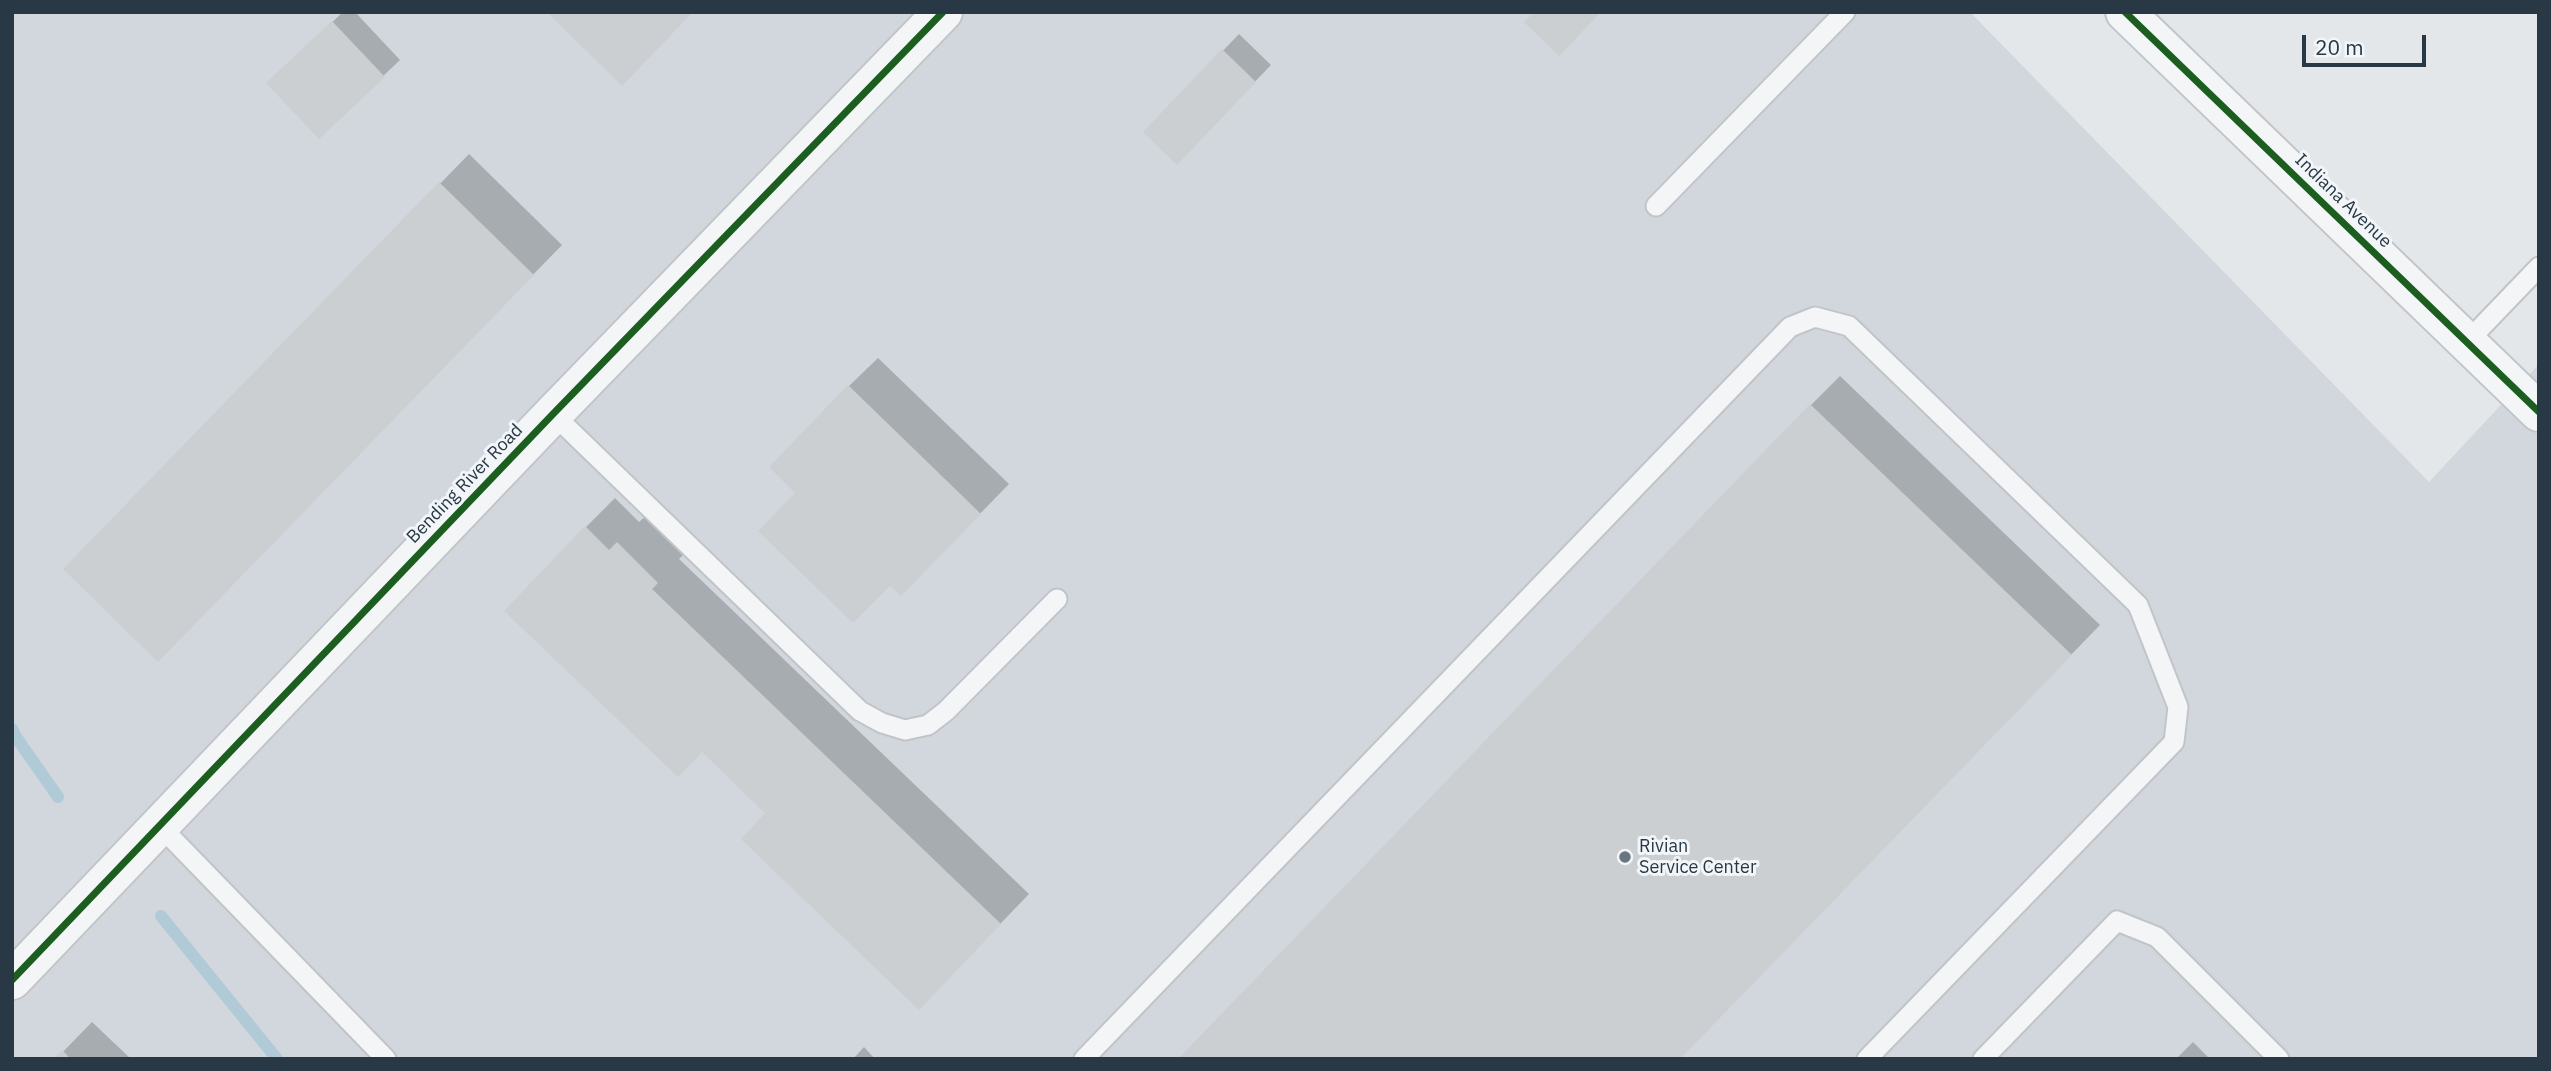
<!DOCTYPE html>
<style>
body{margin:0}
#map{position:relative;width:2551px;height:1071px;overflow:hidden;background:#e4e7ea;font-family:"IBM Plex Sans",sans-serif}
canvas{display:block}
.frame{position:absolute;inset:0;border:14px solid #283845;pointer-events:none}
.scale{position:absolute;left:2302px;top:35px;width:124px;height:32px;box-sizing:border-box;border:4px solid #283845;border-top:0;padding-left:9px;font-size:21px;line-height:24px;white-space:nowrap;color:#283845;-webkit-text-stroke:5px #f2f6f9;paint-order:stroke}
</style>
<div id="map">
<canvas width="2551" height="1071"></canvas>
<div class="frame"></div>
<div class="scale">20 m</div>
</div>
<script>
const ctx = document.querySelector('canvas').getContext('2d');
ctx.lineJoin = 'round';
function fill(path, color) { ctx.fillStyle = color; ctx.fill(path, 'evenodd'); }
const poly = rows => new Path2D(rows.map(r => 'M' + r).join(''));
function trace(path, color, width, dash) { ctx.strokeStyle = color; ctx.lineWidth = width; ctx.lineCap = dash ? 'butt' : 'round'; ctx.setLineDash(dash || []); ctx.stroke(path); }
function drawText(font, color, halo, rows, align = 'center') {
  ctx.font = font + ' "IBM Plex Sans",sans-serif'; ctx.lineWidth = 6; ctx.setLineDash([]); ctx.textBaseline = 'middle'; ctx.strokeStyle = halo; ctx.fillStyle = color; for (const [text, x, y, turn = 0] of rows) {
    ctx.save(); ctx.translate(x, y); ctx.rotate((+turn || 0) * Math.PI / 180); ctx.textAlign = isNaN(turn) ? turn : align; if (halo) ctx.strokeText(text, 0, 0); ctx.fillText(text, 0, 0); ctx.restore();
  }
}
fill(poly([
 [12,12,1970,12,2429,482,2539,364,2539,1059,12,1059]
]), '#d1d7dd');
fill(poly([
 [343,12,355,12,400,60,319,137,284,68],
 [1239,34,1271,65,1192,147,1145,132],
 [469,154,562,245,187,630,65,569],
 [878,358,1009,484,930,565,797,493,849,386],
 [1840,376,2100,625,1678,1059,1811,405],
 [615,498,639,522,647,515,686,552,679,559,1029,894,948,978,768,813,586,527],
 [92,1022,131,1059,56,1059],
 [2193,1042,2210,1059,2176,1059],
 [864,1047,875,1059,853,1059]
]), '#0003');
trace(poly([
 [12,729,16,737,58,797],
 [161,916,277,1059]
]), '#b0cad7', 12);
fill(poly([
 [547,12,693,12,622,86],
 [1534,12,1601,12,1559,56,1524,22],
 [332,21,385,77,319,139,266,83],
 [1222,49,1256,82,1177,165,1143,132],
 [439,182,534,275,158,662,63,569],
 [848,385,981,514,901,596,890,586,853,623,758,531,795,493,769,467],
 [1810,404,2072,655,1680,1059,1178,1059],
 [585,526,609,550,617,542,658,583,652,589,1001,924,919,1010,741,839,765,813,702,752,678,777,504,611],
 [62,1050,71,1059,53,1059]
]), '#cccfd2');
const service = poly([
 [1656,206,1845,12],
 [2467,342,2539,267],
 [553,414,860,711,882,723,905,730,928,725,946,711,1057,599],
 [160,826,386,1059],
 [1084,1059,1790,327,1815,317,1849,326,2138,605,2178,707,2174,742,1867,1059],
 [1983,1059,2117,921,2157,937,2279,1059]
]);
const minor = poly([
 [12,980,553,414,943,12]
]);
const tertiary = poly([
 [2125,12,2539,412]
]);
trace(service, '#c2c5c8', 23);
trace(minor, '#c2c5c8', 42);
trace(tertiary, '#c2c5c8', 42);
trace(service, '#f3f5f6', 19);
trace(minor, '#f3f5f6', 38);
trace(tertiary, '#f3f5f6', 38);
trace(poly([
 [2125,12,2539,412],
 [12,980,553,414,943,12]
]), '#1b5e20', 7);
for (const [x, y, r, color] of [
 [1625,857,7,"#6a757f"]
]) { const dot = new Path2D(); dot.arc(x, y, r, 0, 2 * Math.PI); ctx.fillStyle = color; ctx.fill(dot); trace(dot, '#f2f6f9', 2.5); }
drawText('18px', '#283845', '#f2f6f9', [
 ["Indiana Avenue",2343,201,44],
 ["Bending River Road",465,484,-46]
]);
drawText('18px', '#283845', '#f2f6f9', [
 ["Rivian",1639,847],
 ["Service Center",1639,868]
], 'left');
</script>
